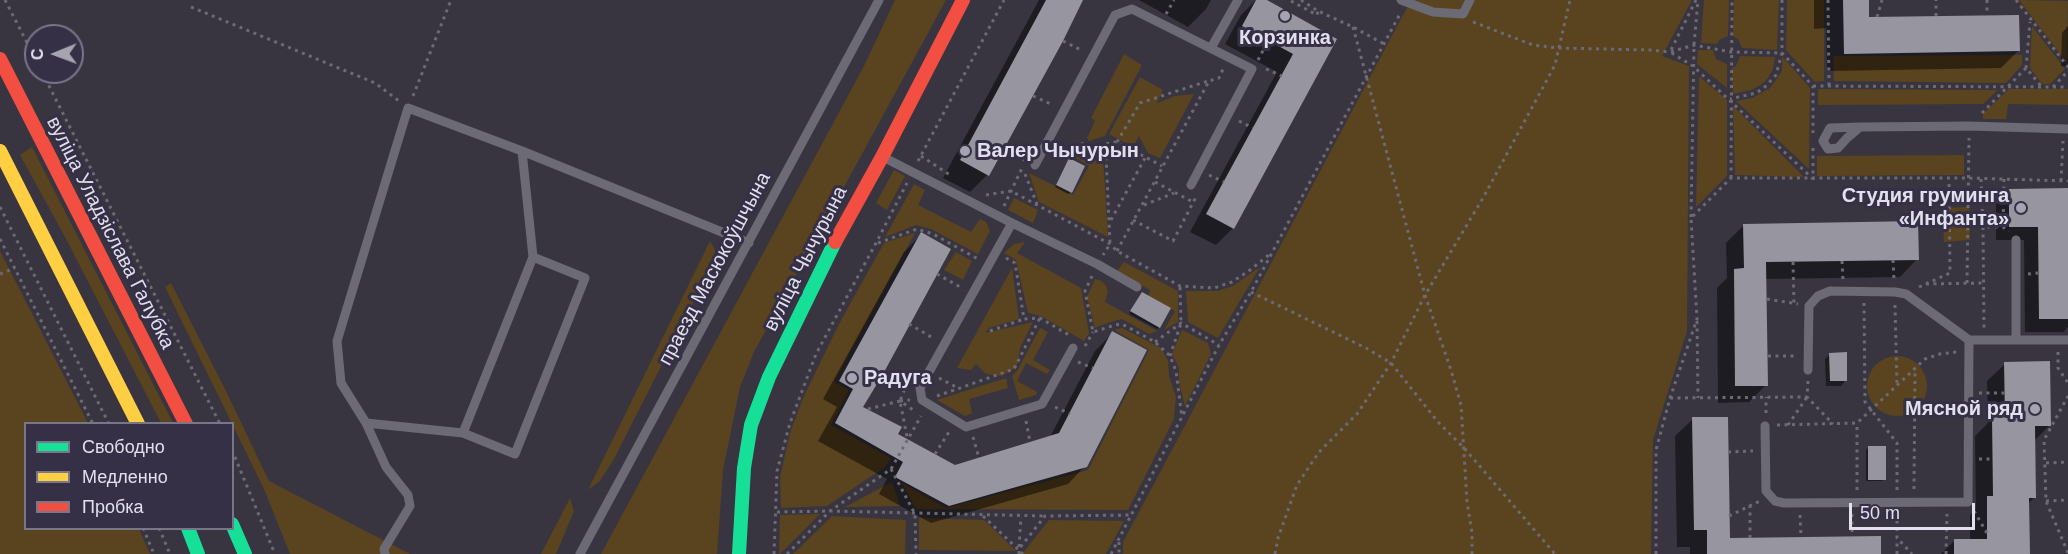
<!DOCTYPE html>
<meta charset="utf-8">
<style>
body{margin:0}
#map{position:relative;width:2068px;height:554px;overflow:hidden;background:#383540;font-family:Helvetica,sans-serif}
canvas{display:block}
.legend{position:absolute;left:24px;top:422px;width:210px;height:108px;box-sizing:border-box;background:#353045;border:2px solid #7a7689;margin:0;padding:8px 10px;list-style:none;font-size:18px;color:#e2e0ee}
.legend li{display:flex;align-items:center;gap:12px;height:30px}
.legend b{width:30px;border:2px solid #7a7689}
.north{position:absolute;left:24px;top:24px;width:60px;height:60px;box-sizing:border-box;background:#353045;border:2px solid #7a7689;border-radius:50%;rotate:269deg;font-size:16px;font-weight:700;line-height:24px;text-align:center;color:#e2e0ee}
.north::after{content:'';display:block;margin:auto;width:21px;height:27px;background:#a6a4b1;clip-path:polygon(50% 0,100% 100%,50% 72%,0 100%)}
.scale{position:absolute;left:1849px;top:503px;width:126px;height:27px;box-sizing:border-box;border:3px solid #e2e0ee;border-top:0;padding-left:8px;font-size:18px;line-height:21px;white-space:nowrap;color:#e2e0ee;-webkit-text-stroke:4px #353045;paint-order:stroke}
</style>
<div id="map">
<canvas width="2068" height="554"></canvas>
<ul class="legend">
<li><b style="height:8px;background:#16e098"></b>Свободно</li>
<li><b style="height:8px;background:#ffcf43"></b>Медленно</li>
<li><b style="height:8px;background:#f24e42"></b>Пробка</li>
</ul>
<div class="north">С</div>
<div class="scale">50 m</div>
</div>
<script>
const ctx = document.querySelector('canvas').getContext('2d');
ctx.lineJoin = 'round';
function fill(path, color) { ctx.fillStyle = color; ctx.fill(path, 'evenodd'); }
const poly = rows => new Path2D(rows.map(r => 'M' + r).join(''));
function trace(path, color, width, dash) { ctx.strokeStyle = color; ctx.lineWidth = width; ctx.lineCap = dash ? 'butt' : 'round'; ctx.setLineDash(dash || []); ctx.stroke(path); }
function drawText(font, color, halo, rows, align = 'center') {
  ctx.font = font + ' Helvetica,sans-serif'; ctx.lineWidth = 6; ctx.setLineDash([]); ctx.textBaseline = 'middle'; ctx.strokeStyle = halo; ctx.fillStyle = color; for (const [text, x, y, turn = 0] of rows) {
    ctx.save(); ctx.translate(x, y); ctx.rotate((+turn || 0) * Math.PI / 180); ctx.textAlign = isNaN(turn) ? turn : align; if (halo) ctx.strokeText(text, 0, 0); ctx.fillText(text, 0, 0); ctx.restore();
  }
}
fill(poly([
 [895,0,946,0,754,352,740,387,723,470,717,554,601,554,864,66],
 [1411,0,1692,0,1662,56,1689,66,1687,331,1653,440,1651,554,1123,554,1123,542],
 [1704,0,1729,0,1728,36,1719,40,1717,44,1701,43],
 [1734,0,1779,0,1777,50,1742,48,1738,39,1733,36],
 [1787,0,1824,0,1824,81,1815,82,1786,50],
 [2019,0,2068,1,2067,63],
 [2032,26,2065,69,2050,84,2042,84,2030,68],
 [1698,50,1713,50,1716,59,1727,64,1727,88,1697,64],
 [1124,54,1142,65,1105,136,1089,141,1087,138,1095,121,1091,118],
 [2022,55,2022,65,2006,83,1834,81,1833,56],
 [1740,56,1775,57,1773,69,1768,78,1761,85,1751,90,1733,94,1732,68,1736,66],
 [1782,56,1810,88,1809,169,1736,101,1752,98,1770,88,1782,71],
 [1699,76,1727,100,1727,176,1696,207],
 [1140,77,1163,90,1157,103,1175,96,1194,94,1160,158,1148,153,1139,136,1133,147,1109,134],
 [1818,89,1998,90,1983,104,1818,105],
 [2009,89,2068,89,2068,105,2008,104,2006,119,1983,119,1983,114],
 [1733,106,1804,177,1735,175],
 [32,147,173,423,162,423,160,421,65,237,20,155],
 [1087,150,1103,157,1108,237,1039,202,1029,173,1073,195,1089,166,1072,156],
 [1964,155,1964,175,1817,176,1817,156],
 [894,170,905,176,887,210,876,203],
 [914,184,925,190,918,205,971,232,980,219,986,222,990,231,978,254,931,229,916,225,885,237],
 [1014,198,1038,210,1033,223,1008,210],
 [1969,207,1970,240,1944,242,1943,208],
 [915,233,834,382,849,390,831,425,891,458,885,467,827,506,781,508,780,477,790,433,803,398,840,322,884,243],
 [710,241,715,250,714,262,614,459,600,481,588,490],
 [1025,242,1017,253,1081,288,1089,333,1084,341,1041,316,1028,313,1016,260,1004,253,1014,244],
 [0,251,88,423,26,424,26,528,139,529,150,554,0,554],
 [956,252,972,261,963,280,944,270],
 [1124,262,1178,291,1178,322,1164,330,1175,311,1148,297,1150,290,1116,272],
 [1260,267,1218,338,1188,322,1186,291,1217,291,1233,286],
 [1012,268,1019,319,989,328,985,333,1033,322,1020,348,1018,363,1014,369,1001,376,986,374,976,364,971,370,957,368],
 [1095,279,1102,281,1106,286,1108,291,1105,302,1157,331,1149,334,1122,319,1110,322,1095,328,1087,297],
 [171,283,226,391,269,481,410,554,290,554,264,489,165,287],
 [1040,328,1048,332,1033,360,1050,370,1047,374,1026,363,1017,381,1037,392,1036,395,1019,400,1012,376,1017,371],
 [1122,328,1161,348,1168,361,1169,376,1176,397,1174,419,1128,510,916,509,902,483,946,508,1088,470,1149,350,1114,330],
 [1182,330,1208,343,1211,354,1185,406,1179,383,1179,368,1172,354],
 '1867 386a30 30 0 1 1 60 0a30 30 0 1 1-60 0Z',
 [1006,378,1008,388,969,399,972,413,965,416,937,400],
 [892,482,900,506,845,507],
 [570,498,574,511,556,554,541,554],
 [820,514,780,554,779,554,780,515],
 [832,516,906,520,905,554,793,554],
 [919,518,984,520,1016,551,919,550],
 [1049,520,1124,521,1106,554,1024,554,1023,553]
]), '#5a431f');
fill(poly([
 [1039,0,1082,0,987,175,970,192,943,178],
 [1139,0,1211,0,1206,9,1188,27],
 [1256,0,1263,0,1335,39,1233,228,1216,245,1190,232,1277,72,1225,44,1241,15],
 [1814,0,1867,0,1868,19,2018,51,2001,68,1827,71,1826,28,1814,29],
 [2068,26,2068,67,2061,66,2062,33],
 [1067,162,1071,192,1068,194,1055,187],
 [2010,190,2068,190,2068,327,2063,332,2025,332,2024,240,1996,240,1996,204],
 [1744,225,1917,259,1900,277,1765,279,1766,385,1749,402,1718,403,1717,288,1727,278,1726,243],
 [922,234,861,407,896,434,955,467,1050,437,1095,351,1113,333,1085,466,1068,484,931,523,879,494,887,479,818,441,837,407,823,399,904,252],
 [1140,296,1159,327,1157,329,1129,314],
 [1830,354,1846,380,1841,386,1826,386,1825,359],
 [2005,364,2050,425,2034,441,2035,497,2028,504,2028,554,1941,554,1955,540,1970,540,1970,515,1976,509,1975,436,1988,423,1987,381],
 [1693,419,1728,540,1879,554,1690,554,1690,547,1677,547,1675,436],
 [1868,448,1885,479,1882,481,1866,481,1866,450]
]), '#0007');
fill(poly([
 [1046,0,1083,0,1063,41,989,176,960,160],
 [1256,0,1267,0,1337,39,1234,229,1206,214,1293,54,1242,26],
 [1843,0,1869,0,1869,17,2019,15,2020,51,1844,54],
 [1069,158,1085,166,1072,193,1056,185],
 [2068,188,2068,319,2039,319,2038,227,2009,227,2009,189],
 [1918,221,1919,260,1766,262,1768,386,1735,386,1734,269,1744,268,1743,224],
 [921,232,951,249,883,374,863,407,902,427,898,434,955,465,1059,433,1112,331,1147,350,1087,467,949,506,895,477,903,462,835,423,853,389,839,381],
 [1142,292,1171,308,1160,328,1130,311],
 [1847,352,1847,381,1830,381,1829,353],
 [2050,361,2051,426,2035,426,2036,498,2029,498,2030,554,1954,554,1954,539,1987,539,1987,496,1993,496,1992,417,2005,417,2004,362],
 [1692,417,1728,417,1730,538,1881,536,1881,554,1707,554,1707,530,1694,530],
 [1868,446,1886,446,1886,480,1868,480]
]), '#9795a0');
trace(poly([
 [5,0,36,60],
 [1301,0,1318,11,1353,27,1384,44],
 [1696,0,1670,52,1693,66,1812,178],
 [1782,0,1782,53,1813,86,1813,133],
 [1828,0,1829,86],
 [1987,0,1987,15],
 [2016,0,2068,67],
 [1291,1,1317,15,1318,11],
 [191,7,375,83,399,101],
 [1166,14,1174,0],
 [1936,16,1936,0],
 [1877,17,1882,0],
 [1473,22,1533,45,1558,48,1650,50,1670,52,1694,45,1731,52,1782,53,1776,75,1764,88,1756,93,1730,99],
 [1353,27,1425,295,1451,370,1461,405,1467,502,1472,533,1472,554],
 [1063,41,1083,51],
 [1258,60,1268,41],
 [2026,68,2030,22],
 [1266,69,1282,76],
 [42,72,220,424],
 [1813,86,2068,87],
 [2053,87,2068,71],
 [413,96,451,0],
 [1033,96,1053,105],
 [1982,113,2026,68,2041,86],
 [1239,121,1253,128],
 [1117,142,1140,103,1208,81],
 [1081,143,1106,155,1110,244,1103,255],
 [1813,148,1813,180],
 [1002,151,1024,160],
 [1070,153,1086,147,1117,142,1162,166],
 [1106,155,1111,143],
 [921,156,950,175],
 [918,161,1004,0],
 [1025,174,1037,204],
 [1209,175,1224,182],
 [1731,178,1732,0],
 [1981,179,1983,227,2003,227,2008,232],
 [2061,181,2063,141],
 [1155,182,1193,202],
 [986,195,1011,191,1110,244,1117,251,1180,286,1214,288,1232,282,1250,270,1270,254],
 [1144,205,1174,193],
 [1004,206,1023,166],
 [0,207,109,424],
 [1691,217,1694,45,1698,0],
 [1111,220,1145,158],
 [1133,220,1173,241,1196,197],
 [1983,227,1984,328],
 [2003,227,2004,179],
 [0,239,93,424],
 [878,243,917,229,933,234,978,259],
 [1117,251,1209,81,1219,78,1223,69],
 [1006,258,1015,263,1024,319,1040,318,1069,335],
 [1893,260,1894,280],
 [1842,261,1843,280],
 [1793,262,1794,304],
 [0,274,15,268],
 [937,274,962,288],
 [2028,274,2038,273],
 [1092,276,1085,291,1093,332,1115,325,1122,324,1155,342,1170,356,1176,371,1182,418],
 [1967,283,1969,138],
 [1926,284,1983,283],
 [1919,287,1950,273,1949,179],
 [1251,292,1366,348,1391,363,1438,422,1465,449,1555,554],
 [1767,299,1798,304],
 [1864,303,1865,402,1897,443,1897,492],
 [1895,305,1897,387],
 [1697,321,1698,398],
 [909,324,933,338],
 [990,331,1024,319],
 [1155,342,1181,323,1219,345],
 [1085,346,1093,332],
 [2058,352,2058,368,2068,383],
 [1170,356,1181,323,1180,286],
 [1768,356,1796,356],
 [1078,362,1093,368],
 [883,374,906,386,900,401,907,437],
 [939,378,958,388],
 [1808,381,1807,397,1833,424],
 [1979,393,2005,393],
 [937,396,1014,369,1040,318],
 [1670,398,1807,397],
 [900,401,910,400],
 [1055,407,1070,414],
 [868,409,900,401,913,410],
 [1766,413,1766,397],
 [1026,421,1030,442],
 [1777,425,1857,423,1925,359,1940,354,1957,352],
 [1788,425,1807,397],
 [973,437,979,458],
 [232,450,275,554],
 [1728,452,1753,451],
 [935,454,949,432],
 [1979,459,1992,459],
 [2046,463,2068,462],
 [891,469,915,514,916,554],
 [1914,489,1915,370],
 [1857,490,1857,423],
 [2046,501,2068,500],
 [1750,505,1750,538],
 [1974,511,1987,533],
 [777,512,830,511,1045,516],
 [1897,513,1897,538,1912,554],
 [1852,514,1852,536],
 [1800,515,1801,537],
 [983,516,1023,554],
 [1729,516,1760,501],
 [143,528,154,554],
 [159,528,170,554],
 [1119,542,1119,554],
 [1019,547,1021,517],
 [2068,553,2046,501,2044,440,2068,396],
 [774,554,777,471,790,423,816,354,876,243,907,183],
 [787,554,830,511,891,469,921,416],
 [1019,554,1019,549,1045,516,1132,515],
 [1111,554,1219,345,1251,292,1401,12],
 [1275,554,1278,538,1297,485,1319,452,1357,414,1391,363,1425,295,1483,198,1555,65,1570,0],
 [1656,554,1656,450,1670,398,1697,319,1691,218,1731,178,1968,178,2068,181],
 [1897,554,1897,539],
 [1946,554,1947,514]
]), '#6d6a74', 3, [3, 4.5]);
trace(poly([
 [1401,0,1433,12,1463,14,1470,0],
 [1211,48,1238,0],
 [1860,127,1847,138,1838,148,1828,149,1823,141,1830,128,1860,127,1969,126,2068,129],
 [522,151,533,257],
 [883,157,1012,223,920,388,922,400,966,427,1042,404,1073,348],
 [1035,165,1115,15,1132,9,1252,69,1191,185],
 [1012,223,1097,264,1137,287],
 [2016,240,2016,340,2068,340],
 [533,257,585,278,515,454,463,433,533,257],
 [1808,370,1809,306,1818,296,1830,291,1895,292,1906,294,1969,340,2016,340],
 [366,423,386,467,408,495,410,506,384,549,385,554],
 [1765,426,1766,491,1775,501,1784,503,1968,502,1969,340],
 [463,433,366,423,341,383,337,341,408,108,522,151,749,243],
 [580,554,879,0]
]), '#6c6a74', 9);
trace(poly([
 [232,524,245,554],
 [188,528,198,554],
 [739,554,744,468,751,425,769,377,835,242]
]), '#16e098', 14);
trace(poly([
 [0,151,138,424]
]), '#ffcf43', 14);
trace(poly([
 [0,59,186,424],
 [835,242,882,157,963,0]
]), '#f24e42', 14);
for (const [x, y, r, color] of [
 [1285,16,6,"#a6a4b1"],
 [965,151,6,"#a6a4b1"],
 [2021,208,6,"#a6a4b1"],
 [852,378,6,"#a6a4b1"],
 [2035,409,6,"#a6a4b1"]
]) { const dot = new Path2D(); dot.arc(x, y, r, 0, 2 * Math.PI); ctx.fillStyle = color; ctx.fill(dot); trace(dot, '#353045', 2); }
drawText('bold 20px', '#e2e0ee', '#353045', [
 ["Корзинка",1285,38,"center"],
 ["Валер Чычурын",977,151],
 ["Студия груминга",2009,196,"right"],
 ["«Инфанта»",2009,219,"right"],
 ["Радуга",864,378],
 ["Мясной ряд",2023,409,"right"]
], 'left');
drawText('20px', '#e2e0ee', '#353045', [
 ["вуліца Уладзіслава Галубка",110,233,63],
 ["вуліца Чычурына",806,259,-63],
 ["праезд Масюкоўшчына",715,269,-62]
]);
</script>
